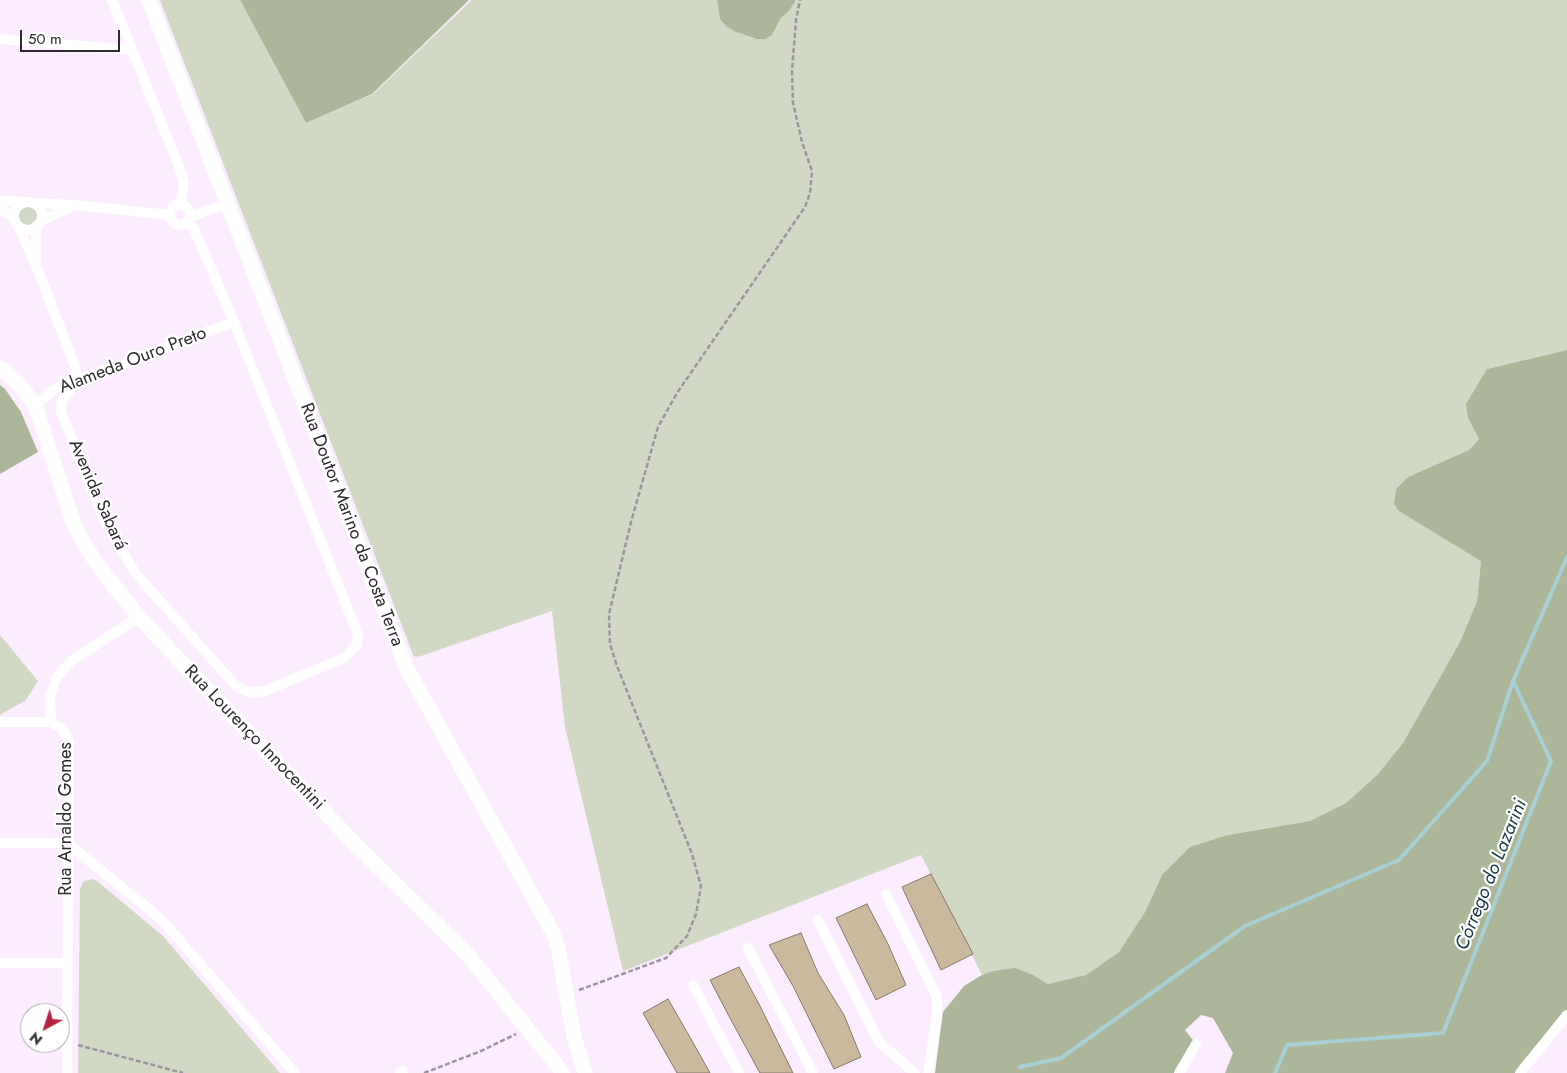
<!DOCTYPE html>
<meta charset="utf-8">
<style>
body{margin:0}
#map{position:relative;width:1567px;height:1073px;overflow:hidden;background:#fbecfe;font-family:Jost,sans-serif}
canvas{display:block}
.north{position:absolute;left:20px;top:1003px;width:50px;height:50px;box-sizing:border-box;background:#fff;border:1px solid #aca9ac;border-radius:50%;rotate:220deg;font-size:14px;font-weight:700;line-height:20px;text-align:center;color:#2f2930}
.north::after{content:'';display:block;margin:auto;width:18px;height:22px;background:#b62441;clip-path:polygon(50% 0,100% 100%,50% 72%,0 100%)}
.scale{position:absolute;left:20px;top:30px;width:100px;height:22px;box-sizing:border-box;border:2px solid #2f2930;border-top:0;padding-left:6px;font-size:15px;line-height:18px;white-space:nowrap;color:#2f2930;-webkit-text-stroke:4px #fff;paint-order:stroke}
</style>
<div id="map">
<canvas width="1567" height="1073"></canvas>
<div class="north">N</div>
<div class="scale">50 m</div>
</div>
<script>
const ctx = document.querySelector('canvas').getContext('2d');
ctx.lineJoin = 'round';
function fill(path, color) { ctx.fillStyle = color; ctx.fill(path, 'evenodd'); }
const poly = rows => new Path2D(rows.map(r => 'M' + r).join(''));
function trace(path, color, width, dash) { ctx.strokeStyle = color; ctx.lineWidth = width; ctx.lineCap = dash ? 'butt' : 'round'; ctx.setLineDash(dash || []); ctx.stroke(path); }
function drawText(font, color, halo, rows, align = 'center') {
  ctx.font = font + ' Jost,sans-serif'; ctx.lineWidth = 4.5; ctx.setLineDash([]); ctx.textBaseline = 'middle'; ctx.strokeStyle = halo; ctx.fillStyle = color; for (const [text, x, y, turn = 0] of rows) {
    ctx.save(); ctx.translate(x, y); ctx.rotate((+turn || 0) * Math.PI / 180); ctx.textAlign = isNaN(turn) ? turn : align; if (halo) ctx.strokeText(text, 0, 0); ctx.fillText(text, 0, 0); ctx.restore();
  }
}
fill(poly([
 [160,0,240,0,306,123,373,94,472,0,717,0,720,19,734,31,772,35,781,18,789,11,796,0,1567,0,1567,350,1487,369,1468,418,1479,439,1469,450,1408,477,1396,489,1442,536,1481,560,1477,601,1461,640,1403,743,1377,775,1346,803,1310,821,1228,835,1162,875,1145,912,1119,952,1086,975,1048,984,1033,975,993,971,982,975,921,855,623,971,565,727,552,611,418,657,417,656,414,657],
 '18 215a10 10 0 1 1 20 0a10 10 0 1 1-20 0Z',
 [0,635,38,681,26,700,0,715],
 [91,879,97,881,163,936,280,1073,78,1073,80,889,83,882]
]), '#d1d8c3');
fill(poly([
 [240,0,469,0,372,94,306,123],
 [717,0,796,0,789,11,781,18,772,35,765,39,757,39,734,31,726,26,720,19],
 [1567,350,1567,1015,1520,1073,1225,1073,1233,1053,1213,1018,1201,1015,1185,1030,1196,1044,1179,1073,935,1073,943,1012,964,986,982,975,993,971,1015,968,1033,975,1048,984,1086,975,1119,952,1145,912,1162,875,1190,847,1228,835,1310,821,1346,803,1377,775,1403,743,1461,640,1477,601,1481,561,1399,511,1394,504,1396,489,1408,477,1469,450,1479,439,1468,418,1466,404,1487,369],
 [0,385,5,389,21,412,38,452,0,474]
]), '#acb698');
trace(poly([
 [1020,1067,1061,1058,1245,926,1399,860,1487,761,1513,681],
 [1275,1073,1287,1045,1443,1033,1551,761,1513,681,1567,557]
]), '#a7cfd4', 4);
const building = poly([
 [931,874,973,954,941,970,902,887,931,874],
 [867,904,888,944,906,985,876,1000,836,918,867,904],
 [801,933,818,973,844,1015,861,1057,834,1069,793,986,769,945,801,933],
 [739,967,760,1006,793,1073,760,1073,731,1020,710,980,739,967],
 [668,999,691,1039,710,1073,677,1073,643,1013,668,999]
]);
fill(building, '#cbb99d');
trace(building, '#857968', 1);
trace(poly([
 [579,990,666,958,687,936,696,914,701,886,692,854,617,666,610,644,609,614,631,522,658,427,677,393,805,207,810,193,812,171,802,142,793,103,792,71,796,20,800,0],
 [78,1045,183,1073],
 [424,1073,481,1051,516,1034]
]), '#9e93a0', 2.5, [5, 2.5]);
trace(poly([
 [112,0,181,172,184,184,180,205],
 [0,39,131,50],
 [0,201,25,202],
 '14 216a14 14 0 1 1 28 0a14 14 0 1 1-28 0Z',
 [34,203,75,205,170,215],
 '170 215a10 10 0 1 1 20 0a10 10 0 1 1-20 0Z',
 [0,209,14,218],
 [190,217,227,203],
 [41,221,72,206],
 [17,224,36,265,73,361,79,380],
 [36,259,36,226],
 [79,380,64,397,61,405,61,412,104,520,136,574,236,686,250,693,265,691,344,658,356,646,358,638,356,630,234,322,194,229,188,222],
 [35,405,56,388,234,322],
 [0,722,51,722],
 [51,722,61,728,66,735,69,742,67,1073],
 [51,722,50,697,56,678,71,661,139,617],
 [0,843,67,843,161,919,295,1073],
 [886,894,937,997,937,1015,928,1073],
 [818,920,879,1042,915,1073],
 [748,948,813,1073],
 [0,963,67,963],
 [693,985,739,1073],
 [400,1073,403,1071],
 [1179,1073,1196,1044],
 [1520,1073,1567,1015]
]), '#fff', 10);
trace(poly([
 [149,0,406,667,553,933,558,948,574,1037,585,1073],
 [0,368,18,383,35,405,74,524,87,549,104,573,139,617,183,664,357,846,469,956,563,1073]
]), '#fff', 15);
drawText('18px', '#2f2930', '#fff', [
 ["Alameda Ouro Preto",133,361,-21],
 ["Avenida Sabará",97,495,66],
 ["Rua Doutor Marino da Costa Terra",351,525,69],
 ["Rua Lourenço Innocentini",254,738,46],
 ["Rua Arnaldo Gomes",67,819,-90]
]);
drawText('italic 19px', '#143b40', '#fff', [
 ["Córrego do Lazarini",1492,875,-68]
]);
</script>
